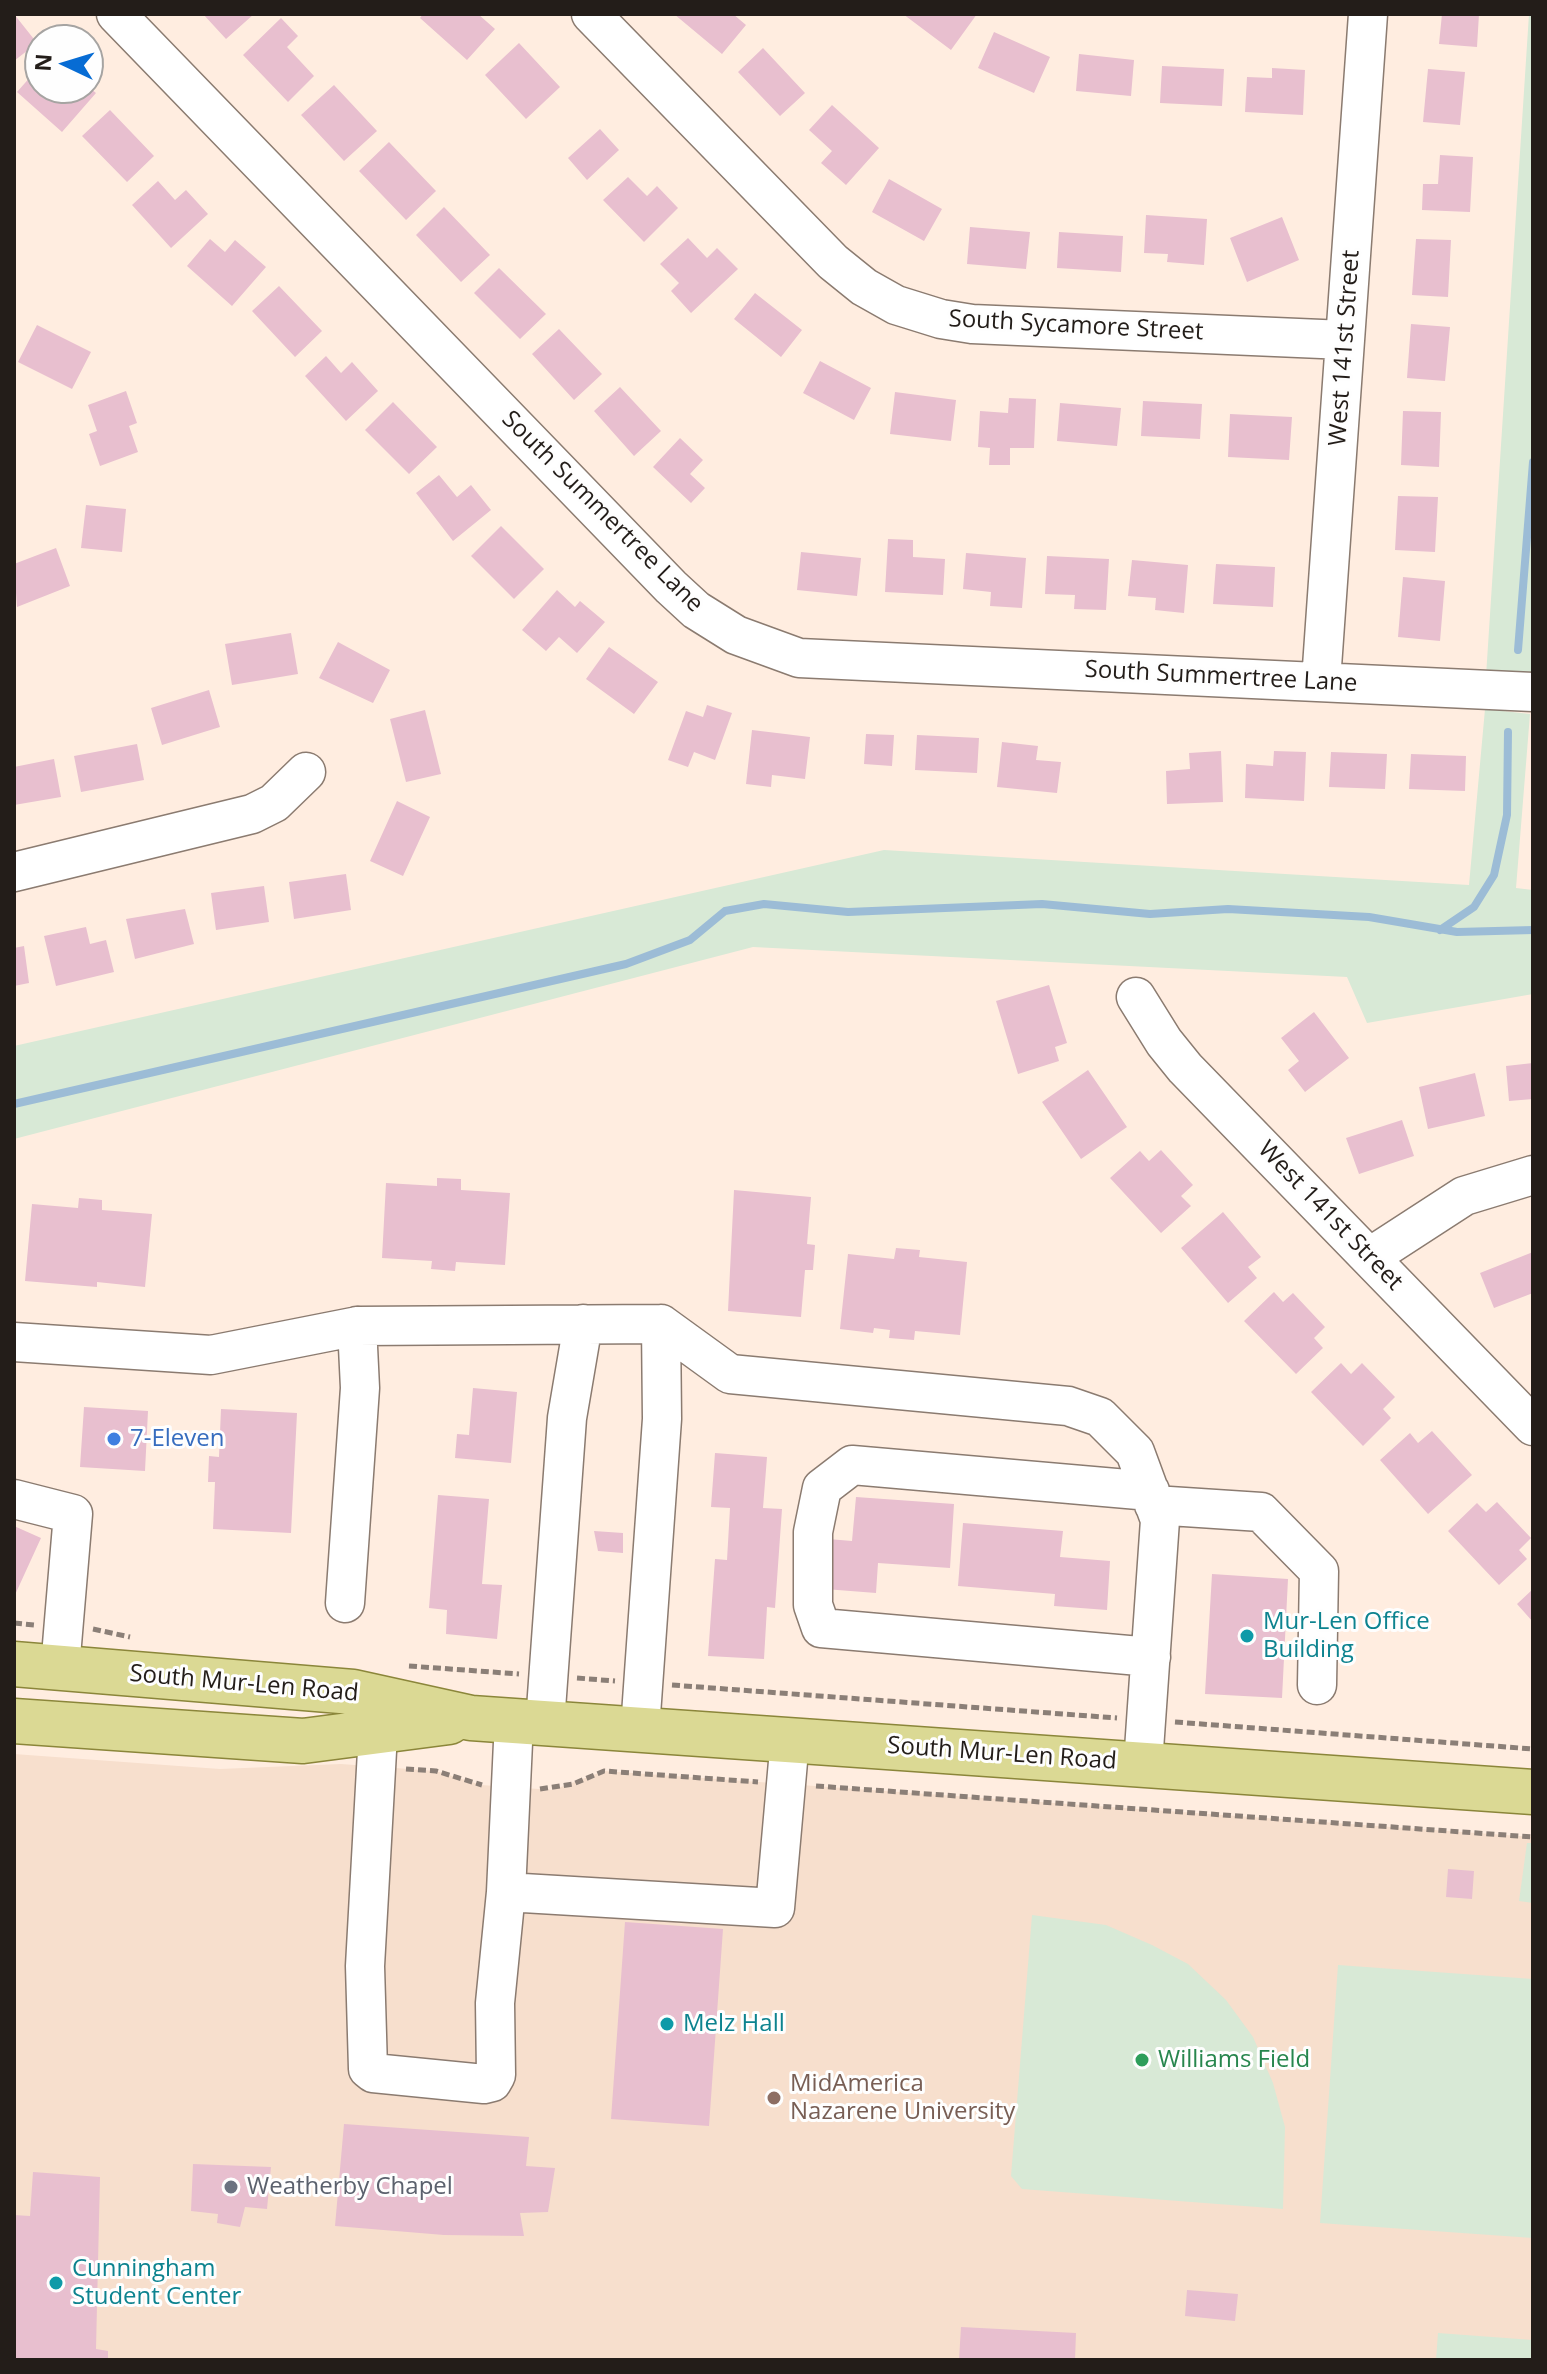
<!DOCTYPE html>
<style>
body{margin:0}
#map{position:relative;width:1547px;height:2374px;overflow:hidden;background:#ffede0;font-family:"Open Sans",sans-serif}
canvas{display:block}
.frame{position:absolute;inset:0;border:16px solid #231d19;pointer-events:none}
.north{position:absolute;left:24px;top:24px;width:80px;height:80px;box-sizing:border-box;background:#fefefe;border:2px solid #a6a4a2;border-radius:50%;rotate:274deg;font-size:22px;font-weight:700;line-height:32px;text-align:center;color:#231d19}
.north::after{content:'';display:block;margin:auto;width:28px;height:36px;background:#076cd4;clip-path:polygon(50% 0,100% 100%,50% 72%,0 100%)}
</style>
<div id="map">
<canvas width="1547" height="2374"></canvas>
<div class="frame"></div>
<div class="north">N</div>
</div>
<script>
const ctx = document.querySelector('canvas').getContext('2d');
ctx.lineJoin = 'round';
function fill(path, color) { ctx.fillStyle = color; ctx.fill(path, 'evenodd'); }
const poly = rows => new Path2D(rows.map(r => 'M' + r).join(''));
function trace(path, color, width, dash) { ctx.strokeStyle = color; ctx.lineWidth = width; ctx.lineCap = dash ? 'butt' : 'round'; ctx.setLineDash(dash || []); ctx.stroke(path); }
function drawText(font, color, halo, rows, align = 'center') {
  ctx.font = font + ' "Open Sans",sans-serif'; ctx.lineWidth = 6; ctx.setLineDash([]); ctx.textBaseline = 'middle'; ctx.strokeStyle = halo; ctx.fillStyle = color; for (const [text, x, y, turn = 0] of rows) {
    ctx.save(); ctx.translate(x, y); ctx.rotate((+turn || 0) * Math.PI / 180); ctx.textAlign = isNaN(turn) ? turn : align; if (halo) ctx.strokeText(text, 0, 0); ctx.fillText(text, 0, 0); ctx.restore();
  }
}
fill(poly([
 [14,1754,220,1769,341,1764,436,1771,481,1785,553,1790,604,1771,1533,1837,1533,2360,14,2360]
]), '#f7dfcd');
fill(poly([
 [1529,14,1533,14,1533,679,1486,676],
 [1485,709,1530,714,1516,888,1533,890,1533,994,1367,1023,1347,977,753,947,14,1139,14,1046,884,850,1469,885],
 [1527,1843,1533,1843,1533,1903,1519,1901],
 [1032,1915,1106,1925,1152,1945,1188,1964,1226,2000,1253,2037,1273,2083,1285,2127,1283,2209,1022,2189,1011,2176],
 [1338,1965,1533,1979,1533,2238,1320,2223],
 [1438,2333,1533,2340,1533,2360,1436,2360]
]), '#d8e9d6');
trace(poly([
 [1518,650,1533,462],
 [1440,930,1474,907,1494,875,1507,815,1508,732],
 [14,1104,626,964,690,940,725,911,764,904,848,912,1042,904,1150,914,1228,909,1369,917,1457,932,1533,930]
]), '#9cbcd6', 8);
fill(poly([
 [14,14,37,43,14,61],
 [203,14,254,14,226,39],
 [423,14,478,14,495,29,467,60,420,18],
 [674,14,733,14,746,25,722,54],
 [903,14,977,14,951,50],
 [1442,14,1479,14,1477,47,1439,44],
 [281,18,298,36,287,47,314,76,288,102,243,55],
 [994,32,1050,57,1034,93,978,68],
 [519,43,560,87,526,119,485,75],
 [763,48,805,93,780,116,738,72],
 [1079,54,1134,60,1131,96,1076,91],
 [40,66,40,88,90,88,96,93,62,132,17,92],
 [1162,66,1224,69,1222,106,1160,103],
 [1272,68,1305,70,1303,115,1245,112,1247,77,1272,78],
 [1428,69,1465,72,1460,125,1423,122],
 [334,85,377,131,344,161,301,115],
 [832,105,879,148,846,185,821,163,832,151,809,130],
 [110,110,154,156,127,182,82,136],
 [600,129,619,150,587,180,568,158],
 [389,142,436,191,406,220,359,171],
 [1440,155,1473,157,1470,212,1422,210,1423,184,1438,184],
 [628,177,647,196,657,186,678,208,644,242,603,200],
 [889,179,942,209,924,241,872,212],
 [158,181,175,200,186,190,208,214,171,248,132,205],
 [444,207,490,255,461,282,416,235],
 [1146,215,1207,219,1204,265,1167,262,1168,254,1144,253],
 [1282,217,1299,260,1247,282,1230,238],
 [970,227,1030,232,1026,269,967,264],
 [1059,232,1123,236,1121,272,1057,268],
 [688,238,707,258,717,248,738,269,691,313,671,291,679,283,660,264],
 [210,239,225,252,235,240,266,267,232,306,187,266],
 [1416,239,1451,240,1448,297,1412,295],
 [499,268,546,314,520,339,474,293],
 [279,286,322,331,295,357,252,311],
 [755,293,802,330,781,357,734,319],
 [1411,324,1450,327,1445,381,1407,378],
 [37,325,91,352,72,389,18,362],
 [559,329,602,374,574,400,532,354],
 [326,356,341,373,352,362,378,391,346,421,305,376],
 [820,361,871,388,854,420,803,393],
 [620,387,661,431,634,456,594,411],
 [126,391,137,423,129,426,138,452,100,466,89,434,97,431,88,405],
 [895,392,956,400,951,441,890,434],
 [1009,398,1036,399,1034,448,1010,448,1010,465,989,465,990,448,978,447,980,411,1008,413],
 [1143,401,1202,404,1200,439,1141,436],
 [393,402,437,447,409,474,365,430],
 [1060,403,1121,408,1117,446,1057,441],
 [1403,411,1441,412,1439,467,1401,465],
 [1230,414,1292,417,1289,460,1228,457],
 [680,438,703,460,690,474,705,488,691,503,653,467],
 [439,475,457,497,471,485,491,510,453,541,416,493],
 [1398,496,1438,497,1435,552,1395,550],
 [86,505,126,509,122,552,81,548],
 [501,526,544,569,514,599,471,556],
 [888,539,913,540,913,557,945,559,943,595,885,592],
 [56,548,70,586,17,607,14,564],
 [801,552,861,558,857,596,797,590],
 [966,553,1026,558,1022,608,990,606,991,592,963,589],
 [1047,556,1109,559,1106,610,1074,609,1075,595,1045,594],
 [1132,560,1188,565,1184,613,1155,610,1156,598,1128,596],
 [1216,564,1275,567,1273,607,1213,604],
 [1403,577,1445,581,1440,641,1398,637],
 [557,590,575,607,580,601,605,622,577,653,559,637,546,651,522,630],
 [291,633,298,674,232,685,225,644],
 [338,642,390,670,373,703,319,678],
 [609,647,658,682,634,714,586,679],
 [209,690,220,727,162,745,151,708],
 [707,705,732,713,715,760,694,752,688,767,668,760,686,711,703,717],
 [425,710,441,774,406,782,390,719],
 [752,730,810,737,805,779,772,775,771,787,746,784],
 [866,734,894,735,892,766,864,764],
 [917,735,979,738,977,773,915,770],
 [1002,742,1038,746,1036,760,1061,762,1057,793,997,787],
 [137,744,144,780,81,792,74,756],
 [1221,751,1223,802,1167,804,1166,771,1190,769,1189,753],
 [1274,751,1306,752,1304,801,1245,798,1246,764,1273,766],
 [1331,752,1387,754,1385,789,1329,787],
 [1411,754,1466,756,1465,791,1409,789],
 [54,759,61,797,14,805,14,767],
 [397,801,430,817,403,876,370,861],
 [346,874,351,910,294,919,289,882],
 [264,886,269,922,216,930,211,893],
 [185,909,194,944,135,959,126,919],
 [86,927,90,944,106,940,114,972,56,986,44,936],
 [24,946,29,983,14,986,14,948],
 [1049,985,1067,1043,1055,1047,1059,1061,1018,1074,996,1001],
 [1314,1012,1349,1058,1305,1092,1288,1070,1299,1061,1281,1038],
 [1533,1063,1533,1099,1509,1101,1506,1066],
 [1088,1070,1127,1127,1081,1159,1042,1102],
 [1475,1073,1485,1116,1428,1129,1419,1087],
 [1402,1120,1414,1156,1359,1174,1346,1138],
 [1161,1150,1193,1185,1181,1196,1191,1206,1161,1233,1110,1178,1140,1151,1149,1161],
 [437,1178,461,1179,461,1190,510,1193,505,1265,456,1262,455,1271,431,1269,432,1261,382,1258,386,1183,437,1186],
 [734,1190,811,1197,807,1244,815,1245,813,1270,805,1270,801,1317,728,1311],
 [79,1198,102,1200,102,1210,152,1214,145,1287,97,1282,97,1287,25,1281,32,1204,78,1208],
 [1223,1212,1261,1257,1248,1267,1257,1278,1228,1303,1181,1248],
 [896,1248,920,1250,919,1257,967,1262,960,1335,915,1331,914,1340,889,1338,890,1330,874,1328,873,1333,840,1329,848,1254,894,1259],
 [1533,1252,1533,1293,1494,1308,1480,1273],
 [1274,1292,1283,1302,1293,1293,1325,1327,1314,1338,1323,1348,1296,1374,1244,1321],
 [1341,1363,1351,1374,1362,1363,1395,1397,1383,1409,1391,1418,1363,1446,1311,1392],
 [473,1388,517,1392,511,1463,455,1458,457,1434,469,1435],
 [84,1407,148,1411,145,1471,80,1467],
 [221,1409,297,1413,291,1533,213,1529,215,1482,208,1482,209,1456,219,1457],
 [1432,1431,1472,1475,1428,1514,1380,1460,1410,1433,1418,1443],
 [715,1453,767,1457,763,1508,782,1509,775,1608,767,1607,764,1659,708,1656,715,1559,727,1560,730,1508,711,1507],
 [438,1495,489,1499,482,1584,502,1585,497,1639,446,1634,447,1610,429,1608],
 [856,1497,954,1504,950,1568,878,1563,876,1593,825,1589,828,1539,852,1541],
 [1497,1502,1531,1538,1519,1550,1527,1559,1499,1585,1448,1531,1477,1503,1486,1512],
 [963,1523,1063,1531,1060,1557,1110,1561,1107,1610,1054,1606,1055,1594,958,1586],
 [14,1526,41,1538,14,1597],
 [594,1531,623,1533,623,1553,598,1551],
 [1212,1574,1288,1579,1282,1698,1205,1694],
 [1533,1589,1533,1622,1517,1604],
 [1448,1869,1474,1871,1472,1899,1446,1897],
 [625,1922,723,1929,709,2126,611,2119],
 [344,2124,529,2137,526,2166,555,2168,548,2212,520,2213,524,2236,444,2235,335,2226],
 [193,2164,271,2167,267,2209,245,2207,240,2227,217,2223,218,2214,191,2211],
 [33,2172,100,2177,96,2349,108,2351,108,2360,14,2360,14,2215,30,2216],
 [1187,2290,1238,2294,1235,2321,1185,2316],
 [961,2327,1076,2333,1075,2360,959,2360]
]), '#e8bfcf');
const minor = poly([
 [116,14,671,587,696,610,736,635,799,658,1533,692],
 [591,14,833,262,864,287,896,305,941,319,972,324,1345,340],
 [1321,681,1368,14],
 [14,872,252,814,274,803,306,772],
 [1136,997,1164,1042,1185,1068,1533,1426],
 [1370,1257,1464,1196,1533,1175],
 [14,1342,211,1355,358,1326,661,1324,730,1374,1068,1406,1100,1417,1135,1452,1160,1520,1143,1764],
 [1150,1491,852,1465,822,1488,813,1532,813,1605,821,1628,1151,1657],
 [14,1499,73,1514,60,1668],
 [1154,1505,1261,1512,1319,1571,1317,1685],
 [345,1603,360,1388,357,1326],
 [545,1723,567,1418,583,1324],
 [640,1729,662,1419,661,1324],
 [378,1733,365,1966,368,2069,373,2073,484,2084,492,2082,496,2075,495,2003,506,1892,514,1721],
 [506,1892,775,1908,790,1739]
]);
const major = poly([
 [14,1664,353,1692,471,1718,1533,1792],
 [14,1721,303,1741,449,1722]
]);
trace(minor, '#8b7b70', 41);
trace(major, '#8b863a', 47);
trace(poly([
 [14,1623,35,1625],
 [93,1629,130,1637],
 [409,1666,519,1674],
 [577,1678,615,1681],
 [672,1685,1117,1718],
 [1175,1722,1533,1749],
 [406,1769,436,1771,482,1785],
 [816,1786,1533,1837],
 [540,1789,573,1784,604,1771,758,1782]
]), '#8b7f77', 5, [8, 4]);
trace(minor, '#fff', 38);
trace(major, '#dbd994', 44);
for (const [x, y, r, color] of [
 [114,1439,8,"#3f7fe0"],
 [1247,1636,8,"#0f9aa8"],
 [667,2024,8,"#0f9aa8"],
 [1142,2060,8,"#2e9e5b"],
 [774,2098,8,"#8d6e63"],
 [231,2187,8,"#6b7280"],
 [56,2283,8,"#0f9aa8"]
]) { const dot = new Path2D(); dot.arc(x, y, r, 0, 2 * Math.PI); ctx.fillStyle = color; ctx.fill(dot); trace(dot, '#fefefe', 3); }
drawText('24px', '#231d19', '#fefefe', [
 ["South Sycamore Street",1076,326,3],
 ["West 141st Street",1345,348,-86],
 ["South Summertree Lane",602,512,45],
 ["South Summertree Lane",1221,677,3],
 ["West 141st Street",1330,1216,46],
 ["South Mur-Len Road",244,1684,5],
 ["South Mur-Len Road",1002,1754,4]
]);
drawText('24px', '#366cbe', '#fefefe', [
 ["7-Eleven",130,1439]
], 'left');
drawText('24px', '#0d838f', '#fefefe', [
 ["Mur-Len Office",1263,1622],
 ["Building",1263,1650],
 ["Melz Hall",683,2024],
 ["Cunningham",72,2269],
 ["Student Center",72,2297]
], 'left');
drawText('24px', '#27864d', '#fefefe', [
 ["Williams Field",1158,2060]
], 'left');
drawText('24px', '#785e54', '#fefefe', [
 ["MidAmerica",790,2084],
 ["Nazarene University",790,2112]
], 'left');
drawText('24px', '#5b616d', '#fefefe', [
 ["Weatherby Chapel",247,2187]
], 'left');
</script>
